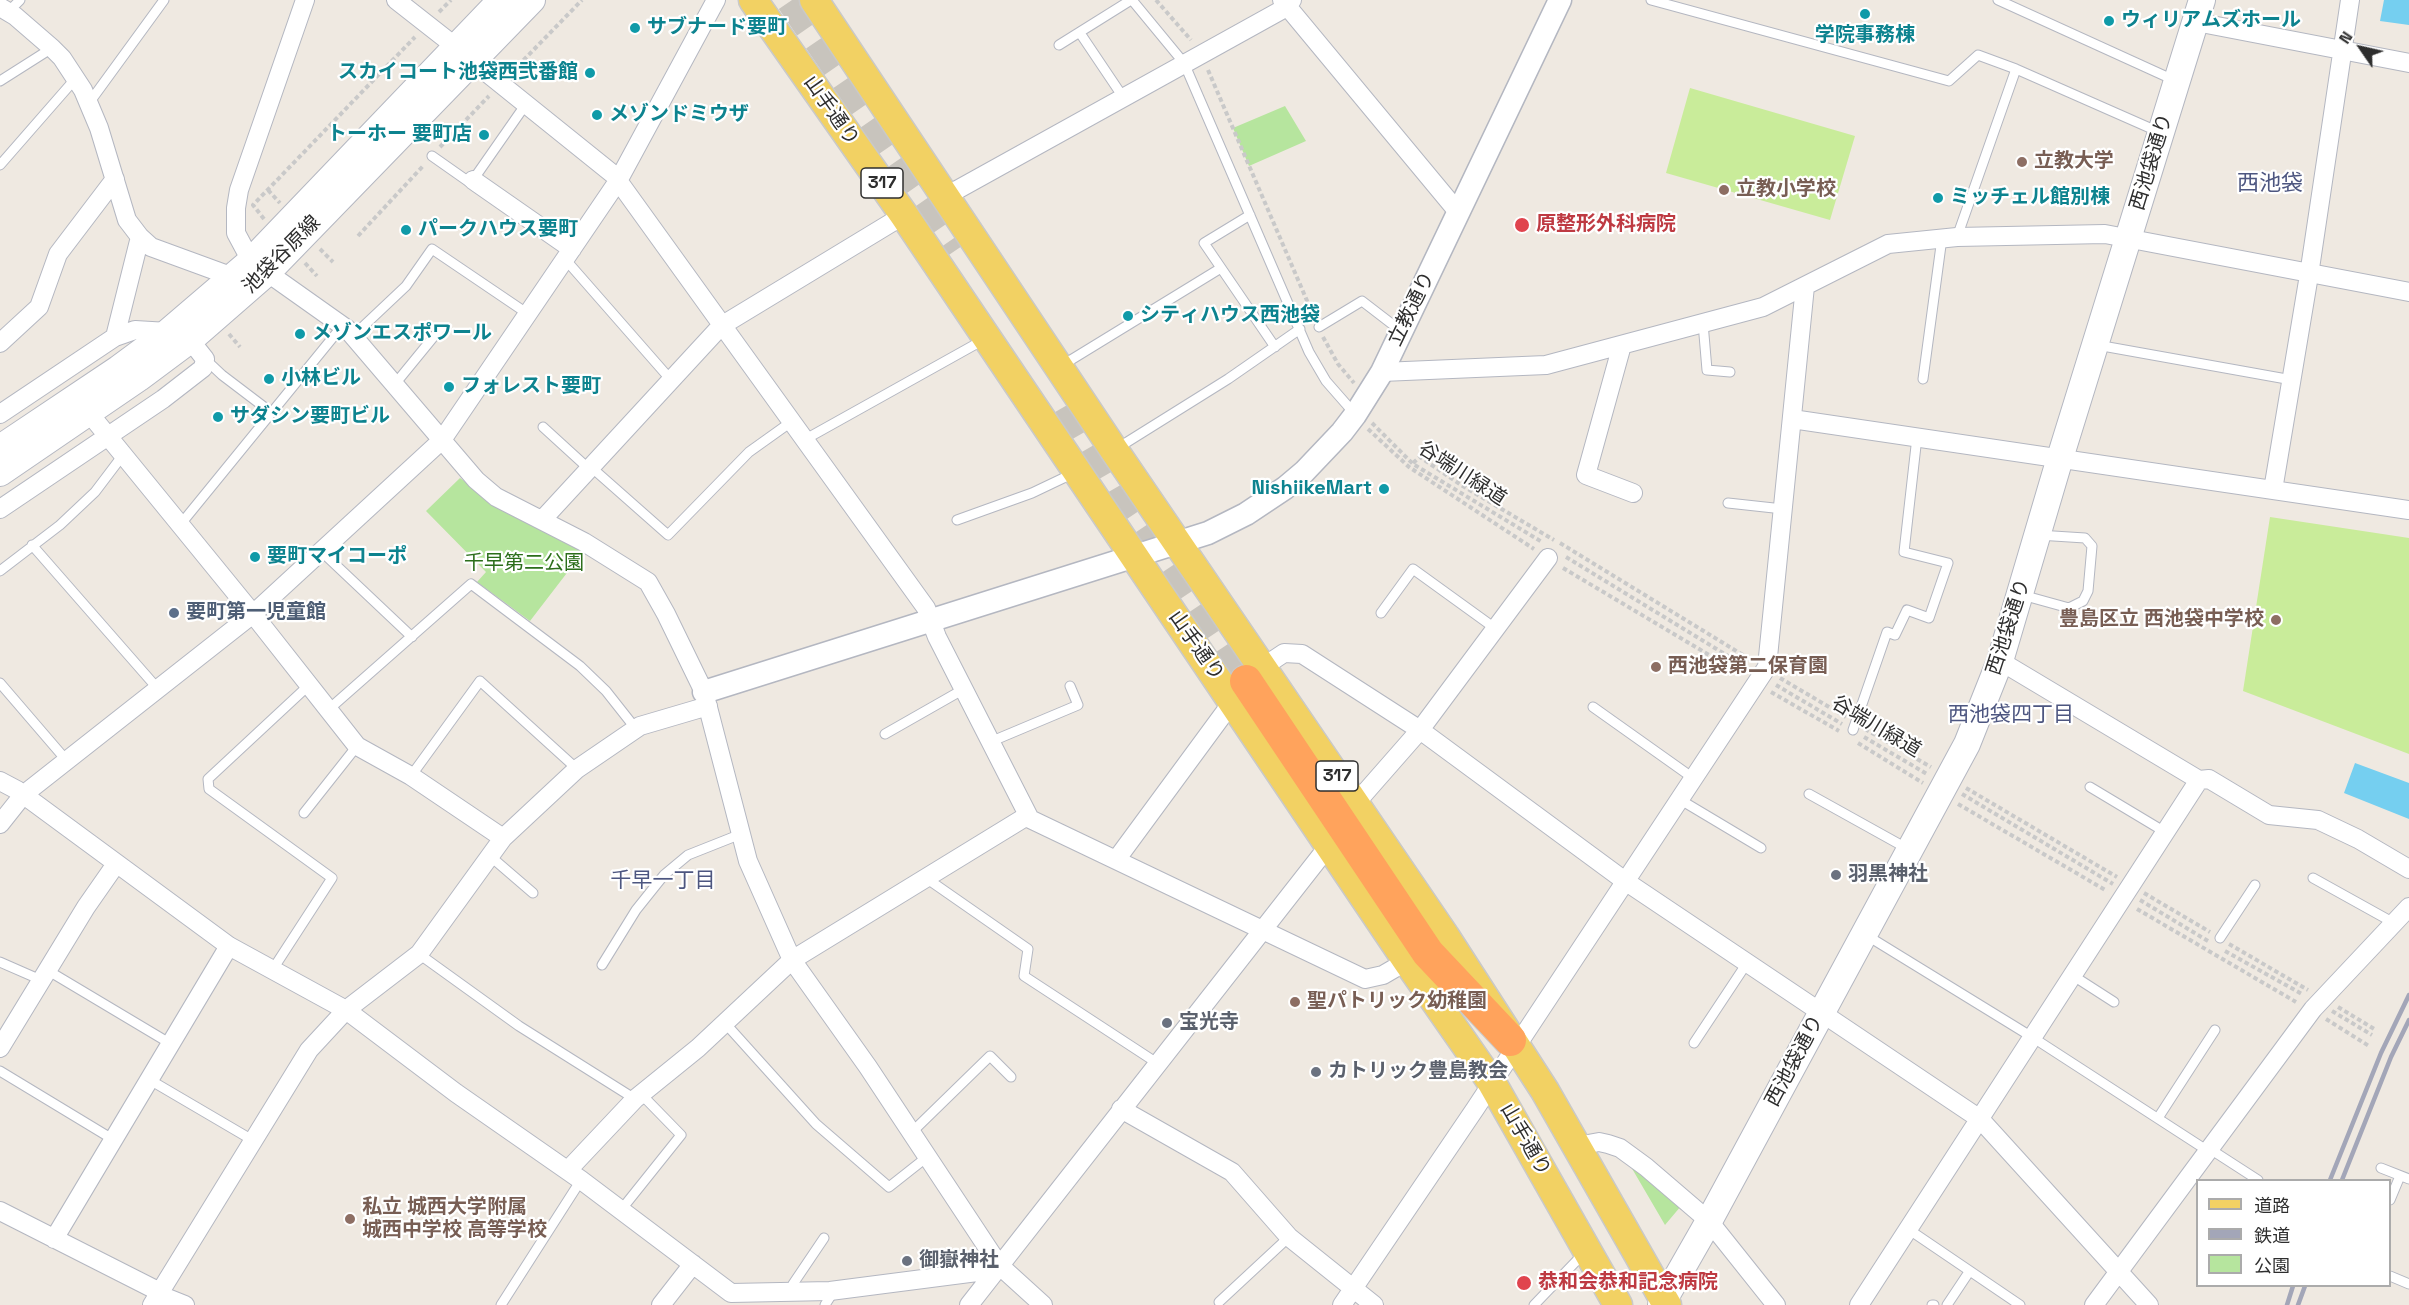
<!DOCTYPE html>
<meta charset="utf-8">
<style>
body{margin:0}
#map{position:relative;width:2409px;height:1305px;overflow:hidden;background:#efe9e1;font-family:"Space Grotesk","Noto Sans JP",sans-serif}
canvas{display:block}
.legend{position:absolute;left:2196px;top:1179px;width:195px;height:108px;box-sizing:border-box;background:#fff;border:2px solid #ababab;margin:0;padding:8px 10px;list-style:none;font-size:18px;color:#2e2e2e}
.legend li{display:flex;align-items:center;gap:12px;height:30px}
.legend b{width:30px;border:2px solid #ababab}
.north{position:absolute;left:2331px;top:18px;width:60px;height:60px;-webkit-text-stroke:4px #fff;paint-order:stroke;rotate:304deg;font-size:16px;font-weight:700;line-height:24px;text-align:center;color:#2e2e2e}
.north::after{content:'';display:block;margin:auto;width:21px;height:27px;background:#2e2e2e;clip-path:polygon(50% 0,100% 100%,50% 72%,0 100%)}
</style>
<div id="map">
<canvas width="2409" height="1305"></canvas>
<ul class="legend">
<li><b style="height:8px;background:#f2d163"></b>道路</li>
<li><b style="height:8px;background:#a3a6b8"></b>鉄道</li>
<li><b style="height:16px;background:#b6e59e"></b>公園</li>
</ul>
<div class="north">N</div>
</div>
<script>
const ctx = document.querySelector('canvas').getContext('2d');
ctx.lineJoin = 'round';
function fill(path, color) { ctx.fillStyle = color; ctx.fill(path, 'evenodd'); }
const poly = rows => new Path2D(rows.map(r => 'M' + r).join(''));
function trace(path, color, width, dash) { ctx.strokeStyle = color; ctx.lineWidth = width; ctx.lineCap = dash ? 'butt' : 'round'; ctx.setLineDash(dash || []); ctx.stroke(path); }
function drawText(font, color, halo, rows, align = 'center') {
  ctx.font = font + ' "Space Grotesk","Noto Sans JP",sans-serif'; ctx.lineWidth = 4.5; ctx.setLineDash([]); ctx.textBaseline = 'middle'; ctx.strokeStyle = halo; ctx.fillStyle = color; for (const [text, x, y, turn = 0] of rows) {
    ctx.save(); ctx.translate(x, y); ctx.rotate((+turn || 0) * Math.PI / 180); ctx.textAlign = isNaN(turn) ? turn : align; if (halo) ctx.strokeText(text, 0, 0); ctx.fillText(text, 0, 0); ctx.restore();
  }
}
fill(poly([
 [1285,106,1306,141,1249,166,1233,128],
 [460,478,494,503,583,552,530,621,477,582,486,572,426,511],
 [1627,1160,1681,1206,1665,1225]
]), '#b6e59e');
fill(poly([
 [1690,88,1855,136,1830,220,1666,173],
 [2270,517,2409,538,2409,754,2243,691]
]), '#c9ec9a');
fill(poly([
 [2384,0,2409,0,2409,25,2380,21],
 [2355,763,2409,783,2409,819,2344,793]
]), '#75cff0');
trace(poly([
 [792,0,962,246],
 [1069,404,1120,492,1246,681]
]), '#c8c4bd', 32, [32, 16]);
const service = poly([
 [1132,0,1184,63,1309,352,1326,381,1354,413],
 [1651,0,1949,81,1978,55,2016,69,2159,132],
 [1998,0,2176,81],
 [8,12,20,0],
 [1080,33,1123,97],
 [1059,45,1131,0],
 [0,81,52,48],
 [89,103,164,0],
 [432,156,469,182,473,180,526,104],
 [0,165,76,78],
 [1250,215,1204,243,1275,347],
 [1957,237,2016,69],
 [565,259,671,380],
 [1703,323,1707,370,1730,372],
 [1319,327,1362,301,1401,331],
 [353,336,406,286,432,249,528,314],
 [2097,345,2292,380],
 [205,359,222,375,272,413],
 [1061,366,1221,268],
 [1923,379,1942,238],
 [395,384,440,329],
 [543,427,589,469],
 [804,440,985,339],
 [1116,449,1228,379,1300,329],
 [591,467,668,535,749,452,791,422],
 [1728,503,1783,509],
 [957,520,1032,493,1074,473],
 [180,525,343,325],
 [32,545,158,689],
 [321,551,412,637],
 [0,571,60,525,95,492,123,455],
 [2022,595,2069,608,2083,601,2088,591,2092,546,2085,538,2038,535],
 [1381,613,1413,569,1496,629],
 [0,683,67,761],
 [1593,707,1693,778],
 [328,710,471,584,580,666,606,691,636,729],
 [1853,730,1887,632,1895,635,1907,610,1929,618,1948,563,1904,552,1917,437],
 [885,734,964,689],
 [990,742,1078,705,1070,686],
 [411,776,480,681,577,769],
 [2090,787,2165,832],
 [1809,794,1908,849],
 [1679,799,1761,848],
 [304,813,357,746],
 [490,856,533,893],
 [926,878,1028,949,1024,976,1157,1063],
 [2313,878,2394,923],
 [1866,935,2032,1037,2208,1151],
 [2220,938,2255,885],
 [419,954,519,1026,635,1099],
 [0,962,41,980],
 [602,965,636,910,664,875,688,855,741,834],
 [273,969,332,878,209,789,208,779,308,686],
 [47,970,171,1044],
 [2072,975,2114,1002],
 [725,1023,816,1124,889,1187,927,1157],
 [1694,1043,1747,963],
 [0,1071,114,1140],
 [150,1080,254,1141],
 [2158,1118,2215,1030],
 [911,1133,990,1056,1011,1077],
 [2210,1149,2258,1180],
 [2381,1168,2409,1179],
 [2390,1200,2400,1176],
 [621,1210,681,1135,641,1094],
 [1908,1229,2020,1305],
 [2390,1276,2409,1284],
 [793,1292,793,1284,824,1238],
 [1219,1302,1289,1237],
 [501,1305,581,1180],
 [825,1305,830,1297,830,1291],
 [1534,1305,1584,1253],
 [1932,1305,1934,1305],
 [1947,1305,1969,1272]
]);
const minor = poly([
 [305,0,239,190,236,208,236,233,251,261,347,329,476,480,496,497,584,542,648,582,666,614,704,692,748,861,792,960,868,1067,999,1265,1043,1305],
 [396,0,456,47],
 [1282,0,1458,212],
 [0,7,15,16,52,48,62,58,83,90,99,128,127,220,140,237,151,247,233,277,242,275],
 [2196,22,2409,63],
 [471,60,614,175,926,608,937,637,1030,819,1365,979,1383,975,1407,961],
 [473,180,572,249],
 [946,196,1287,7,1292,0],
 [115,337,140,237],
 [0,343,39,307,58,254,115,179],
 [1622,345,1586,475,1633,493],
 [1382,372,1546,365,1763,307,1888,244,1957,237,2105,234,2409,292],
 [89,413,253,614,357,746,411,776,503,838],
 [0,414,115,337,135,330,168,332],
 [1792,419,2409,510],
 [2273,490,2309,275,2350,0],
 [0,509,163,399,203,368,205,359,190,340],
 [542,520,721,326,904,215],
 [2000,661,2199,780,2209,779,2269,815,2318,820,2358,839,2409,869],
 [1263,667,1284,653,1302,654,1420,730,1625,881,1980,1119,2149,1305],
 [0,781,17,790,229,946,346,1010,456,1093,581,1180,731,1293,830,1291,985,1271,999,1265],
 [1356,803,1420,730,1548,558],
 [0,824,23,795,253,614,442,440,618,181,716,0],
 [1116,860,1233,701],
 [0,1048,86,907,116,864],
 [1121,1109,1232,1172,1289,1237,1374,1305],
 [1577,1146,1599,1142,1608,1144,1620,1148,1646,1167,1709,1221,1776,1305],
 [568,1170,635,1099,698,1048,792,960,1027,816],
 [0,1211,152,1288,160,1295,185,1305],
 [54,1239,229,946],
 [152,1305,309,1050,346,1010,419,954,503,838,577,769,640,726,708,706],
 [661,1305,693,1264],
 [969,1305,1330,844],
 [1342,1305,1475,1109,1767,667,1805,286],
 [1859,1305,2199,780],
 [2094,1305,2313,1009,2409,907]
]);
const tertiary = poly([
 [704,692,1208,533,1246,514,1285,488,1304,472,1342,432,1355,415,1382,372,1560,0]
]);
const secondary = poly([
 [0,448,118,369,168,332,251,261,501,0],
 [0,473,139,378,190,340,268,272,532,0],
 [1661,1305,1709,1221,1967,744,2000,661,2060,458,2202,0]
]);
const primary = poly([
 [753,0,904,215,1407,961,1492,1083,1618,1305],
 [814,0,1114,450,1445,936,1545,1091,1667,1305]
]);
const motorway = poly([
 [1246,681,1428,953,1510,1040]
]);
trace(service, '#b4b7c1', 11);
trace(minor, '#b4b7c1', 20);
trace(tertiary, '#b4b7c1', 25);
trace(secondary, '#b4b7c1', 28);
trace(primary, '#c9c9c9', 31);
trace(motorway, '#c9c9c9', 34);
trace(poly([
 [1156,0,1191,40],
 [439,12,451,0],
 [1208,70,1314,317],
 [513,71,582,0],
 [440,147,489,96],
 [268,190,280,203],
 [264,219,253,205,415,37],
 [358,236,423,166],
 [320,249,333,262],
 [305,263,317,276],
 [229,334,240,347],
 [1323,337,1338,364,1354,383],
 [1372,423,1413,464,1542,542],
 [1368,429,1409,467,1534,549],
 [1413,463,1420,457,1461,485,1554,540],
 [1560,543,1751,660],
 [1566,557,1746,667],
 [1563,568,1741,674],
 [1780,678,1846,717],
 [1776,685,1842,724],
 [1771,692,1839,731],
 [1865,729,1931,767],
 [1864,737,1927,774],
 [1858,743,1923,783],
 [1966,788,2117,877],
 [1962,794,2113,884],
 [1958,804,2107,891],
 [2144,893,2210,932],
 [2140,900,2208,941],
 [2137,909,2296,1002],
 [2229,944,2308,990],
 [2225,951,2302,994],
 [2338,1007,2376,1030],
 [2332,1011,2372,1035],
 [2326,1019,2369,1046]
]), '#c9c9c9', 4, [4.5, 3]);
trace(service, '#fff', 9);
trace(minor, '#fff', 18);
trace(tertiary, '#fff', 22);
trace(secondary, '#fff', 26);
trace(primary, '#f2d163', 28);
trace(motorway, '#ffa35c', 32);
trace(poly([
 [2330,1180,2381,1053,2409,995],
 [2342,1180,2391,1057,2409,1020],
 [2287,1305,2293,1286],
 [2298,1305,2305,1286]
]), '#a3a6b8', 4.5);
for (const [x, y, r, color] of [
 [1865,14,6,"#0f9aa8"],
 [2109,21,6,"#0f9aa8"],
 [635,28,6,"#0f9aa8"],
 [590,73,6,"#0f9aa8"],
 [597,115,6,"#0f9aa8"],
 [484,135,6,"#0f9aa8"],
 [2022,162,6,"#8d6e63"],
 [1724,190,6,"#8d6e63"],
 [1938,198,6,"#0f9aa8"],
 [1522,225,8,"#e0444e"],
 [406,230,6,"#0f9aa8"],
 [1128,316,6,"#0f9aa8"],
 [300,334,6,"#0f9aa8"],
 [269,379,6,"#0f9aa8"],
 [449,387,6,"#0f9aa8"],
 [218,417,6,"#0f9aa8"],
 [1384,489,6,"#0f9aa8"],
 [255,557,6,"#0f9aa8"],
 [174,613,6,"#5c6f8a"],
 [2276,620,6,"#8d6e63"],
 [1656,667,6,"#8d6e63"],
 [1836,875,6,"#6b7280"],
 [1295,1002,6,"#8d6e63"],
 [1167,1023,6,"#6b7280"],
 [1316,1072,6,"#6b7280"],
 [350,1219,6,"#8d6e63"],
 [907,1261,6,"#6b7280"],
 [1524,1283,8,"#e0444e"]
]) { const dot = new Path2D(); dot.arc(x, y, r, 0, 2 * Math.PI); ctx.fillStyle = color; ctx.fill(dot); trace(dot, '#fff', 2); }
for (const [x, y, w] of [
 [882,183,42],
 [1337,776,42]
]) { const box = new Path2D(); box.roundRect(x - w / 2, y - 15, w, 30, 4.5); ctx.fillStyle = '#fff'; ctx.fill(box); trace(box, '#2e2e2e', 1.5); }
drawText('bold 18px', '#2e2e2e', null, [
 ["317",882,183],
 ["317",1337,776]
]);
drawText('bold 20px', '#0d838f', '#fff', [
 ["ウィリアムズホール",2121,21],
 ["サブナード要町",647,28],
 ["学院事務棟",1865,36,"center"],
 ["スカイコート池袋西弐番館",578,73,"right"],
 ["メゾンドミウザ",609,115],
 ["トーホー 要町店",472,135,"right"],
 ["ミッチェル館別棟",1950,198],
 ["パークハウス要町",418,230],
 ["シティハウス西池袋",1140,316],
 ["メゾンエスポワール",312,334],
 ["小林ビル",281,379],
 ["フォレスト要町",461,387],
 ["サダシン要町ビル",230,417],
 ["NishiikeMart",1372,489,"right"],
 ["要町マイコーポ",267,557]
], 'left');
drawText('20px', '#2e2e2e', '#fff', [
 ["山手通り",831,111,55],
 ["西池袋通り",2152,162,-73],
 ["池袋谷原線",282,255,-45],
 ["立教通り",1412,309,-64],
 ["谷端川緑道",1462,474,33],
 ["西池袋通り",2009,627,-72],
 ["山手通り",1196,646,55],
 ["谷端川緑道",1876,727,31],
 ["西池袋通り",1795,1061,-62],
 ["山手通り",1525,1140,60]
]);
drawText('bold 20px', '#785e54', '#fff', [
 ["立教大学",2034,162],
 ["立教小学校",1736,190],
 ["豊島区立 西池袋中学校",2264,620,"right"],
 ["西池袋第二保育園",1668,667],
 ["聖パトリック幼稚園",1307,1002],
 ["私立 城西大学附属",362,1208],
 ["城西中学校 高等学校",362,1231]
], 'left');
drawText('bold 20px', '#be3a42', '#fff', [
 ["原整形外科病院",1536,225],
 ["恭和会恭和記念病院",1538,1283]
], 'left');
drawText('20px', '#2c6e1b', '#fff', [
 ["千早第二公園",524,564]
]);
drawText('bold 20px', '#4e5e75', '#fff', [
 ["要町第一児童館",186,613]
], 'left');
drawText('bold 20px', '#5b616d', '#fff', [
 ["羽黒神社",1848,875],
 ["宝光寺",1179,1023],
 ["カトリック豊島教会",1328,1072],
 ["御嶽神社",919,1261]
], 'left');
drawText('21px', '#4d5680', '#fff', [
 ["西池袋四丁目",2011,715],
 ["千早一丁目",663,881]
]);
drawText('22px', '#4d5680', '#fff', [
 ["西池袋",2270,184]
]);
</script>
